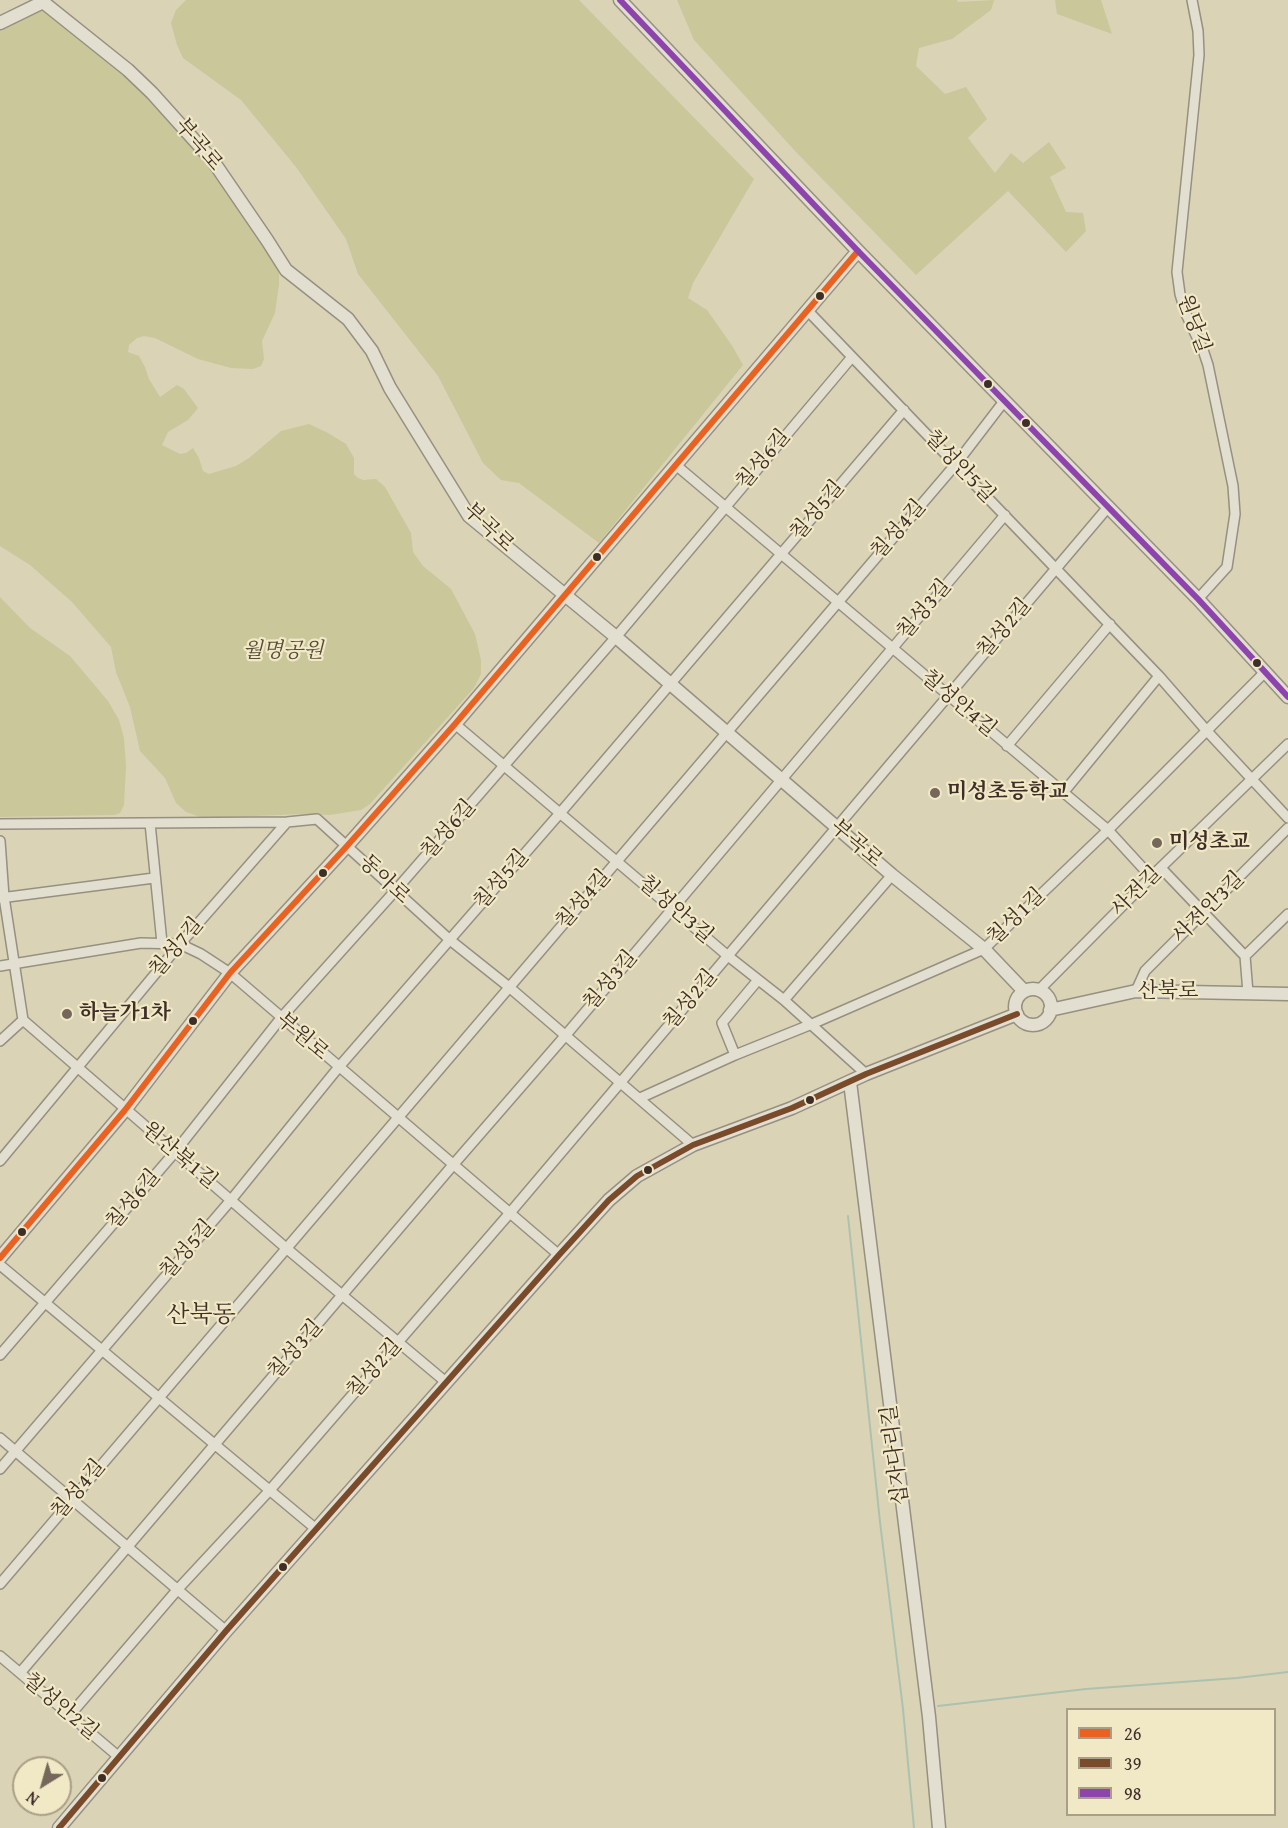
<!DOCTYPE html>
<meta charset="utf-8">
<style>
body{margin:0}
#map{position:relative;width:1288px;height:1828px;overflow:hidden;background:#dbd3b6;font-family:"Gentium Book Plus",serif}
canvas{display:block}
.legend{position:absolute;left:1066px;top:1708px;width:210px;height:108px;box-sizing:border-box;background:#f1e8c6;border:2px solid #a99e87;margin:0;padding:8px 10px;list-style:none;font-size:18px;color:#3e2e28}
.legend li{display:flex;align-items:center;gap:12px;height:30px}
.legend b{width:30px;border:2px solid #a99e87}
.north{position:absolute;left:12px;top:1756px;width:60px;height:60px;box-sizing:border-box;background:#f1e8c6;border:2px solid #a99e87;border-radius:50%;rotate:217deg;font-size:16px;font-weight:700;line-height:24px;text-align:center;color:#3e2e28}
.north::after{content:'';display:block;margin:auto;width:21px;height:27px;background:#75685a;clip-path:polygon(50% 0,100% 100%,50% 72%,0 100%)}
</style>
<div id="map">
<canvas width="1288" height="1828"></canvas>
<ul class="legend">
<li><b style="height:8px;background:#e96222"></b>26</li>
<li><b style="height:8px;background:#7a4b2a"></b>39</li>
<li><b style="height:8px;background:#8e44ad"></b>98</li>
</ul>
<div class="north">N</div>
</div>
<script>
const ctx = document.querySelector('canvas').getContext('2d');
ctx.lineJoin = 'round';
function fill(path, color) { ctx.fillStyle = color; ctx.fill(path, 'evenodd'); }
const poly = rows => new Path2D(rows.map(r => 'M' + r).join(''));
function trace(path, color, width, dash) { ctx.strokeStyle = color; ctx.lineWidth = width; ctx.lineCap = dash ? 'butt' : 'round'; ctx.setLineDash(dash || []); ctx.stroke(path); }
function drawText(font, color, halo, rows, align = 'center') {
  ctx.font = font + ' "Gentium Book Plus","Noto Serif KR",serif'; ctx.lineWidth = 4.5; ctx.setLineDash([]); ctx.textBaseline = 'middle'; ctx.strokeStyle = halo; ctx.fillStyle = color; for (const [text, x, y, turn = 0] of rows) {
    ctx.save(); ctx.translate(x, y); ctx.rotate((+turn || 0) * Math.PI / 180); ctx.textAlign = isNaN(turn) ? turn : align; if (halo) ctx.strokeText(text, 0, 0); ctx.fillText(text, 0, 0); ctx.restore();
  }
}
fill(poly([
 [186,0,579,0,754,179,693,283,688,298,707,310,733,347,743,365,599,543,519,483,501,480,483,463,438,376,358,274,346,239,296,167,241,100,183,58,177,45,171,23,176,10],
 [677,0,957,0,958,2,994,0,991,10,952,39,919,48,916,66,945,94,966,87,987,119,968,138,995,173,1011,153,1023,163,1049,142,1066,168,1050,177,1066,212,1083,213,1086,231,1066,252,1008,191,916,275,796,152,694,40],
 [1055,0,1101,0,1112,34,1057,14],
 [40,7,49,9,127,72,209,163,279,263,279,284,275,313,262,341,264,359,261,366,253,369,231,368,198,359,155,338,144,336,137,338,129,345,128,352,139,356,145,367,149,379,160,397,177,385,184,389,198,408,188,420,168,432,162,445,180,454,186,453,193,448,199,458,203,471,209,474,236,466,249,458,281,431,309,424,328,433,346,444,354,458,354,474,358,478,363,480,376,479,385,487,411,533,413,552,423,566,451,589,475,634,481,660,481,674,474,688,370,804,361,810,330,815,304,814,203,818,186,812,176,803,165,778,140,751,130,707,116,672,111,647,72,602,30,565,0,546,0,27],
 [0,597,30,628,70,656,108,701,119,720,124,738,126,766,124,805,120,813,115,815,0,817]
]), '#cac79a');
trace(poly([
 [848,1216,880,1522,903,1709,914,1828],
 [938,1706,1086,1689,1237,1678,1288,1672]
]), '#acc2ae', 2);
const minor = poly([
 [1192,0,1198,31,1199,55,1177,272,1180,294,1186,314,1203,350,1208,365,1233,486,1235,514,1227,567,1198,599],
 [808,311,1159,676,1206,730,1288,818],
 [677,466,1108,830,1151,877],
 [455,724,728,956,784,1000,866,1074],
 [1007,746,1110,624],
 [1063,793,1159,676],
 [150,823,162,943],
 [0,824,287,822,317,819,450,940,509,987,693,1145],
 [0,841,4,897,23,1020,286,1248,447,1383],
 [1161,868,1245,956,1248,993],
 [0,898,154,878],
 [1245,956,1288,914],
 [0,966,141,943,180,944,201,954,230,973,559,1255],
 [1039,990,1151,877,1288,744],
 [1136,991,1145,971,1288,828],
 [784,1000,892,875],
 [0,1041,23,1020],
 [735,1055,722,1023,758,980],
 [640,1098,735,1055,812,1024,984,949,1108,830,1265,672],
 [0,1161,180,944,287,822],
 [0,1265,316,1529],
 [0,1355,175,1152,281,1018,395,891,616,637,852,357],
 [0,1438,226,1631],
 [0,1469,231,1200,338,1068,561,812,904,410],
 [0,1584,956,464,1005,400],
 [0,1656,119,1757],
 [20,1673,453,1165,565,1036,1005,515],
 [70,1715,178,1589,270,1490,509,1214,1109,506]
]);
const tertiary = poly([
 [620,0,858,251,1198,599,1288,697],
 [0,23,43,2,128,70,152,93,213,161,267,240,286,270,348,319,372,351,390,388,469,516,616,637,892,875,984,949,1024,991],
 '1015 1007a18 18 0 1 1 36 0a18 18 0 1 1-36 0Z',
 [1050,1010,1136,991,1288,994],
 [850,1082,929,1717,939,1828],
 [0,1258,125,1110,230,973,347,846,455,724,858,251],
 [59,1828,226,1631,559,1255,609,1200,637,1176,693,1145,792,1108,866,1074,1017,1014]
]);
trace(minor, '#969080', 12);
trace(tertiary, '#969080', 15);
trace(minor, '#e2ded0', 9);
trace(tertiary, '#e2ded0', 12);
trace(poly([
 [0,1258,125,1110,230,973,347,846,455,724,858,251]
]), '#e96222', 6);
trace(poly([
 [59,1828,226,1631,559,1255,609,1200,637,1176,693,1145,792,1108,866,1074,1017,1014]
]), '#7a4b2a', 6);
trace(poly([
 [620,0,858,251,1198,599,1288,697]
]), '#8e44ad', 6);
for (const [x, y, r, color] of [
 [820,296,5,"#3e2e28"],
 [988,384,5,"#3e2e28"],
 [1026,423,5,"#3e2e28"],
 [597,557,5,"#3e2e28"],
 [1257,663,5,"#3e2e28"],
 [935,793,6,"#75685a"],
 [1157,843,6,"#75685a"],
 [323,873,5,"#3e2e28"],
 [67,1014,6,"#75685a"],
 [193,1021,5,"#3e2e28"],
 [810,1100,5,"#3e2e28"],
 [648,1170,5,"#3e2e28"],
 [22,1232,5,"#3e2e28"],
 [283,1567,5,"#3e2e28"],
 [102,1778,5,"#3e2e28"]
]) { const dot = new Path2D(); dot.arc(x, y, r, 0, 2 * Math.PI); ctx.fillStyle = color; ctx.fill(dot); trace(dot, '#f1e8c6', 2); }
drawText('21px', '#3e2e28', '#f1e8c6', [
 ["부곡로",198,145,50],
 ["원당길",1193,324,70],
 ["칠성6길",764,460,-50],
 ["칠성안5길",959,467,46],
 ["칠성5길",818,511,-50],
 ["부곡로",488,528,44],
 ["칠성4길",899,530,-49],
 ["칠성3길",925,610,-50],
 ["칠성2길",1005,629,-50],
 ["칠성안4길",958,704,40],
 ["칠성6길",449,830,-49],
 ["부곡로",856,844,41],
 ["동아로",384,880,43],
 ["칠성5길",502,880,-49],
 ["사전길",1137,892,-45],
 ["칠성4길",584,900,-49],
 ["사전안3길",1209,908,-45],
 ["칠성안3길",675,910,41],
 ["칠성1길",1017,917,-44],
 ["칠성7길",177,948,-50],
 ["칠성3길",611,981,-50],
 ["산북로",1168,992],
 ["칠성2길",691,1000,-50],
 ["부원로",302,1037,41],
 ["원산북1길",179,1156,40],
 ["칠성6길",134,1200,-50],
 ["칠성5길",188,1250,-49],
 ["칠성3길",296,1350,-49],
 ["칠성2길",375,1369,-49],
 ["십자다리길",896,1455,-97],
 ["칠성4길",79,1490,-50],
 ["칠성안2길",60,1707,40]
]);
drawText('italic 21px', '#574b3a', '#f1e8c6', [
 ["월명공원",283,652]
]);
drawText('bold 21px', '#3e2e28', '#f1e8c6', [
 ["미성초등학교",947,793],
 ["미성초교",1169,843],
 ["하늘가1차",79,1014]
], 'left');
drawText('24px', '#3e2e28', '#f1e8c6', [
 ["산북동",201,1316]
]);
</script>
